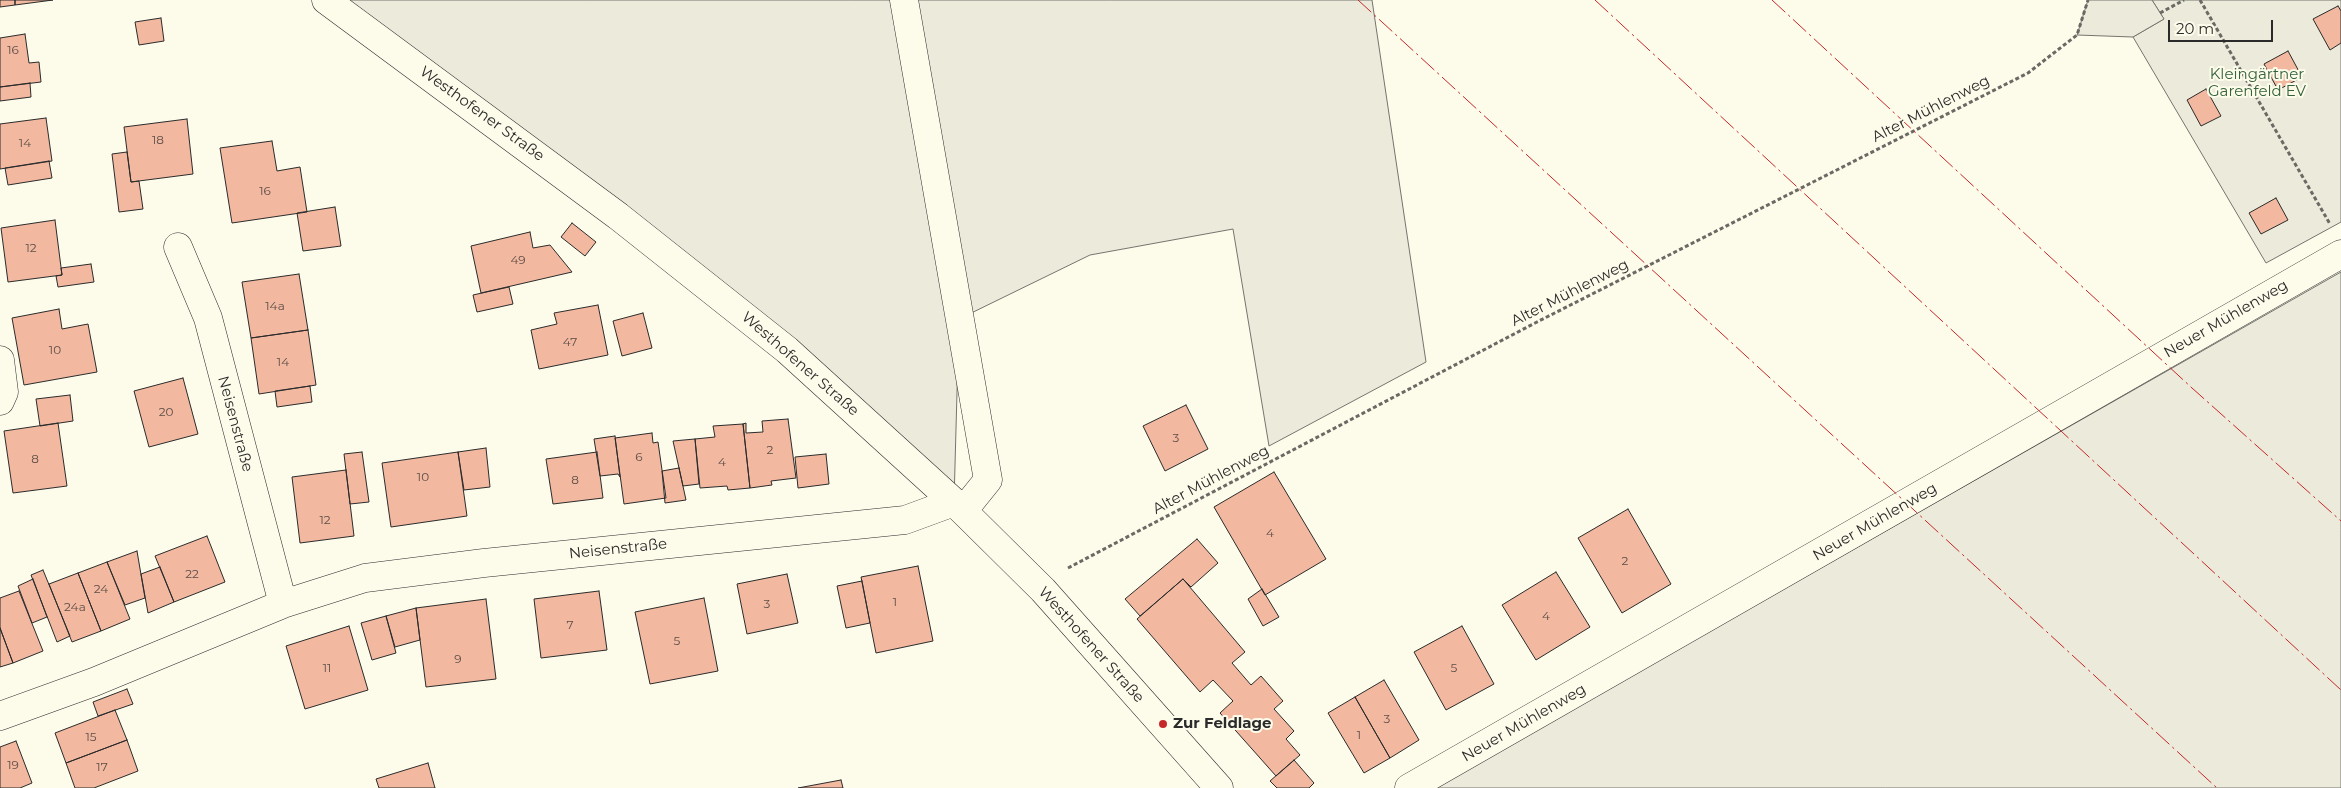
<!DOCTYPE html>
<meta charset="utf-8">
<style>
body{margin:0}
#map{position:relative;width:2341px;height:788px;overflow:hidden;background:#fdfbea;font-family:Montserrat,sans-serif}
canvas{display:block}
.scale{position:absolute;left:2168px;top:20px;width:105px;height:22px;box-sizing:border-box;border:2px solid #2b2b2b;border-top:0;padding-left:6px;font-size:15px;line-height:18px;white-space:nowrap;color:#2b2b2b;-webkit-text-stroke:4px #fdfbea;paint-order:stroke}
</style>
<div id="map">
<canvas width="2341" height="788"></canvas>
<div class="scale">20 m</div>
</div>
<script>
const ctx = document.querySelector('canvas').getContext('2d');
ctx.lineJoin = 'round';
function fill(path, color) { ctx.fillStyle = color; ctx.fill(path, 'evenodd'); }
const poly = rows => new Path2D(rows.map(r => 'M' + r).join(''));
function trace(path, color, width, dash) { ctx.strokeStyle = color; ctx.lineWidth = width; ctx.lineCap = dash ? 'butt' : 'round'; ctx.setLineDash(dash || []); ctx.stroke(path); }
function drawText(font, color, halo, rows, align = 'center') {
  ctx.font = font + ' Montserrat,sans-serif'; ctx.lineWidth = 4; ctx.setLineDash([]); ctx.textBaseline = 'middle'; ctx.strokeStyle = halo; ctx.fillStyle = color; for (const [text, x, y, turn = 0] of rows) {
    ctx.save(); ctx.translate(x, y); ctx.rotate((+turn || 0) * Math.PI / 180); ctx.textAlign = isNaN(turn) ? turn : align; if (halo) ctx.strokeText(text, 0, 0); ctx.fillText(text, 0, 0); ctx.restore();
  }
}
const green = poly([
 [326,0,1372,0,1426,362,1269,446,1233,229,1090,255,959,319,954,502,787,350,326,0],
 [2152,0,2341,0,2341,222,2266,263,2133,37,2164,19,2152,0],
 [2341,272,2341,788,1430,788,1731,619,2341,272]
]);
fill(green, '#ecebdb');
trace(green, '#74746e', 1);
const parking = poly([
 [2088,0,2152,0,2164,19,2133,37,2077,35,2088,0]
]);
fill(parking, '#eceadb');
trace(parking, '#74746e', 1);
const building = poly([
 [0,0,15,0,15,5,0,7,0,0],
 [15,0,53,0,15,5,15,0],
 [2338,6,2341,11,2341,43,2330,50,2313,19,2338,6],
 [161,18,164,41,139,45,135,22,161,18],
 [25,34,29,63,39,62,41,82,0,87,0,38,25,34],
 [2288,51,2302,77,2278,90,2264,64,2288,51],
 [30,83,31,97,0,101,0,87,30,83],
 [2206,89,2221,116,2201,126,2187,100,2206,89],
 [46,118,52,161,0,169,0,124,46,118],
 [187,119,193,174,131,182,124,127,187,119],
 [272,141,277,171,300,167,307,212,232,223,220,148,272,141],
 [127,152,131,182,139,181,143,209,119,212,112,154,127,152],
 [49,161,52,178,8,185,5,168,49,161],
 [2276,198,2288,220,2261,234,2249,213,2276,198],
 [335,207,341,246,303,251,297,213,335,207],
 [55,220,62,275,8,282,1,228,55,220],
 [572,223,596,242,585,256,561,237,572,223],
 [530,232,533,248,550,245,572,272,481,293,471,246,530,232],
 [91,264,94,282,58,287,56,276,62,275,61,268,91,264],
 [299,274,308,330,251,338,242,282,299,274],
 [509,287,513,304,477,312,473,295,509,287],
 [598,305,608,355,539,369,531,330,557,324,554,313,598,305],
 [59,309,62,329,88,324,97,372,24,385,12,318,59,309],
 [643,313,652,348,622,356,613,321,643,313],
 [308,330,316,385,259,394,251,338,308,330],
 [183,378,198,434,149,447,134,391,183,378],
 [310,386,312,402,277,407,275,391,310,386],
 [70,395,73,421,40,426,36,399,70,395],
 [1186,405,1208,449,1165,471,1143,426,1186,405],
 [788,419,796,478,771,481,772,485,750,488,743,424,746,423,746,433,763,432,762,421,788,419],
 [58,423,67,486,13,493,4,431,58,423],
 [743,424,750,488,728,490,727,486,700,488,695,439,715,437,713,426,743,424],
 [652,433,653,443,658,442,666,498,624,504,615,438,652,433],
 [615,436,620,477,618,474,600,476,594,439,615,436],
 [695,439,699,484,683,486,673,441,695,439],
 [486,448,490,487,464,490,458,452,486,448],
 [362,452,369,502,350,504,344,454,362,452],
 [458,452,467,516,391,527,382,463,458,452],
 [597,452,603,498,553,504,546,459,597,452],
 [826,454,829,484,798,488,795,457,826,454],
 [679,468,686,500,665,503,662,471,679,468],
 [346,470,354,536,300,543,292,477,346,470],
 [1274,472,1326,559,1265,595,1214,507,1274,472],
 [1628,509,1671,584,1622,613,1578,538,1628,509],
 [207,536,225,582,174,602,155,556,207,536],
 [1197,539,1218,563,1191,587,1183,579,1140,616,1125,599,1197,539],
 [137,551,145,598,125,605,107,562,137,551],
 [107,562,130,619,101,631,78,573,107,562],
 [918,566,933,641,876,653,861,577,918,566],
 [160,567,174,602,148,613,141,574,160,567],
 [43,570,70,636,57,642,31,575,43,570],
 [1556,572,1590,627,1536,660,1502,605,1556,572],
 [78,573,101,631,72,642,49,584,78,573],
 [787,574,798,623,747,634,737,584,787,574],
 [33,579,47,617,32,623,18,586,33,579],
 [1183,579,1245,652,1232,663,1251,685,1261,676,1283,701,1274,709,1294,731,1286,739,1300,755,1276,776,1220,713,1233,701,1213,680,1200,692,1137,619,1183,579],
 [862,581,870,623,846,628,837,586,862,581],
 [1262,589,1279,617,1263,626,1248,599,1262,589],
 [19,591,43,651,13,663,0,628,0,598,19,591],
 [599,591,607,650,541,658,534,599,599,591],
 [704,598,718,671,650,684,635,612,704,598],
 [486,599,496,679,426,687,416,608,486,599],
 [416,608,420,640,395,647,386,616,416,608],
 [386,616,396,653,372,660,361,623,386,616],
 [349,626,368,690,305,709,286,646,349,626],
 [1462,626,1494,684,1446,710,1414,652,1462,626],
 [0,628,13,663,0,667,0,628],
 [1384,680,1419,740,1390,758,1355,697,1384,680],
 [127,689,133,704,98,716,93,702,127,689],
 [1355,697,1390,758,1364,773,1328,713,1355,697],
 [115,710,127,740,66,763,55,733,115,710],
 [127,740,138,771,94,788,75,788,66,763,127,740],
 [16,741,32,783,20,788,0,788,0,747,16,741],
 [1294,760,1314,783,1309,788,1277,788,1270,781,1294,760],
 [428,763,435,788,379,788,376,779,428,763],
 [841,780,843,788,798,788,841,780]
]);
fill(building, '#f2b8a0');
trace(building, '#2b2b2b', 1);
const minor = poly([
 [326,0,618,216,787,350,954,502,1043,590,1219,788],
 [904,0,988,480,963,511],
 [178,247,208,318,283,604],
 [0,360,4,392,0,401],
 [0,716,94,682,283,604,365,578,484,563,905,520,954,502],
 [1409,788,2341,254]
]);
trace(minor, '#2b2b2b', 29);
trace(poly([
 [2200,0,2330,224],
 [2160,13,2184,0],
 [1068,568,1535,323,2028,73,2077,35,2088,0]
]), '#6a6964', 3, [4, 2.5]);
trace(minor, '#fdfbea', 28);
trace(poly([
 [1358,0,2217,788],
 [1595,0,2341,690],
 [1772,0,2192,388,2341,521]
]), '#c62828', 1, [18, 4, 2.5, 4]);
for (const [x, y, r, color] of [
 [1163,724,5,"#c62828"]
]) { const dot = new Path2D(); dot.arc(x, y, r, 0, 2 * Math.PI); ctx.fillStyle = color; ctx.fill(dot); trace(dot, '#fdfbea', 2); }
drawText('12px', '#5d4e48', null, [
 ["16",13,50],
 ["18",158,140],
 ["14",25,143],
 ["16",265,191],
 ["12",31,248],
 ["49",518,260],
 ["14a",275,306],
 ["47",570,342],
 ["10",55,350],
 ["14",283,362],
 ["20",166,412],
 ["3",1176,438],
 ["2",770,450],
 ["6",639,457],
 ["8",35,459],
 ["4",722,462],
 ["10",423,477],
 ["8",575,480],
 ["12",325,520],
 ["4",1270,533],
 ["2",1625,561],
 ["22",192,574],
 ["24",101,589],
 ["1",895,602],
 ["3",767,604],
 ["24a",75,607],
 ["4",1546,616],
 ["7",570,625],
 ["5",677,641],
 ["9",458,659],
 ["11",327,668],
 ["5",1454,668],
 ["3",1387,719],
 ["1",1359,735],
 ["15",91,737],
 ["19",13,765],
 ["17",102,767]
]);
drawText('15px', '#34623c', '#fdfbea', [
 ["Kleingärtner",2257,75],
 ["Garenfeld EV",2257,92]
]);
drawText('15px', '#2b2b2b', '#fdfbea', [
 ["Alter Mühlenweg",1931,109,-27],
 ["Westhofener Straße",482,114,36],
 ["Alter Mühlenweg",1570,293,-27],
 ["Neuer Mühlenweg",2226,319,-30],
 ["Westhofener Straße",800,364,41],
 ["Neisenstraße",235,424,75],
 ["Alter Mühlenweg",1211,480,-28],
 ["Neuer Mühlenweg",1875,522,-30],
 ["Neisenstraße",618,549,-6],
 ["Westhofener Straße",1091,645,48],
 ["Neuer Mühlenweg",1524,723,-30]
]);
drawText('bold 15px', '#2b2b2b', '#fdfbea', [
 ["Zur Feldlage",1173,724]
], 'left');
</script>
